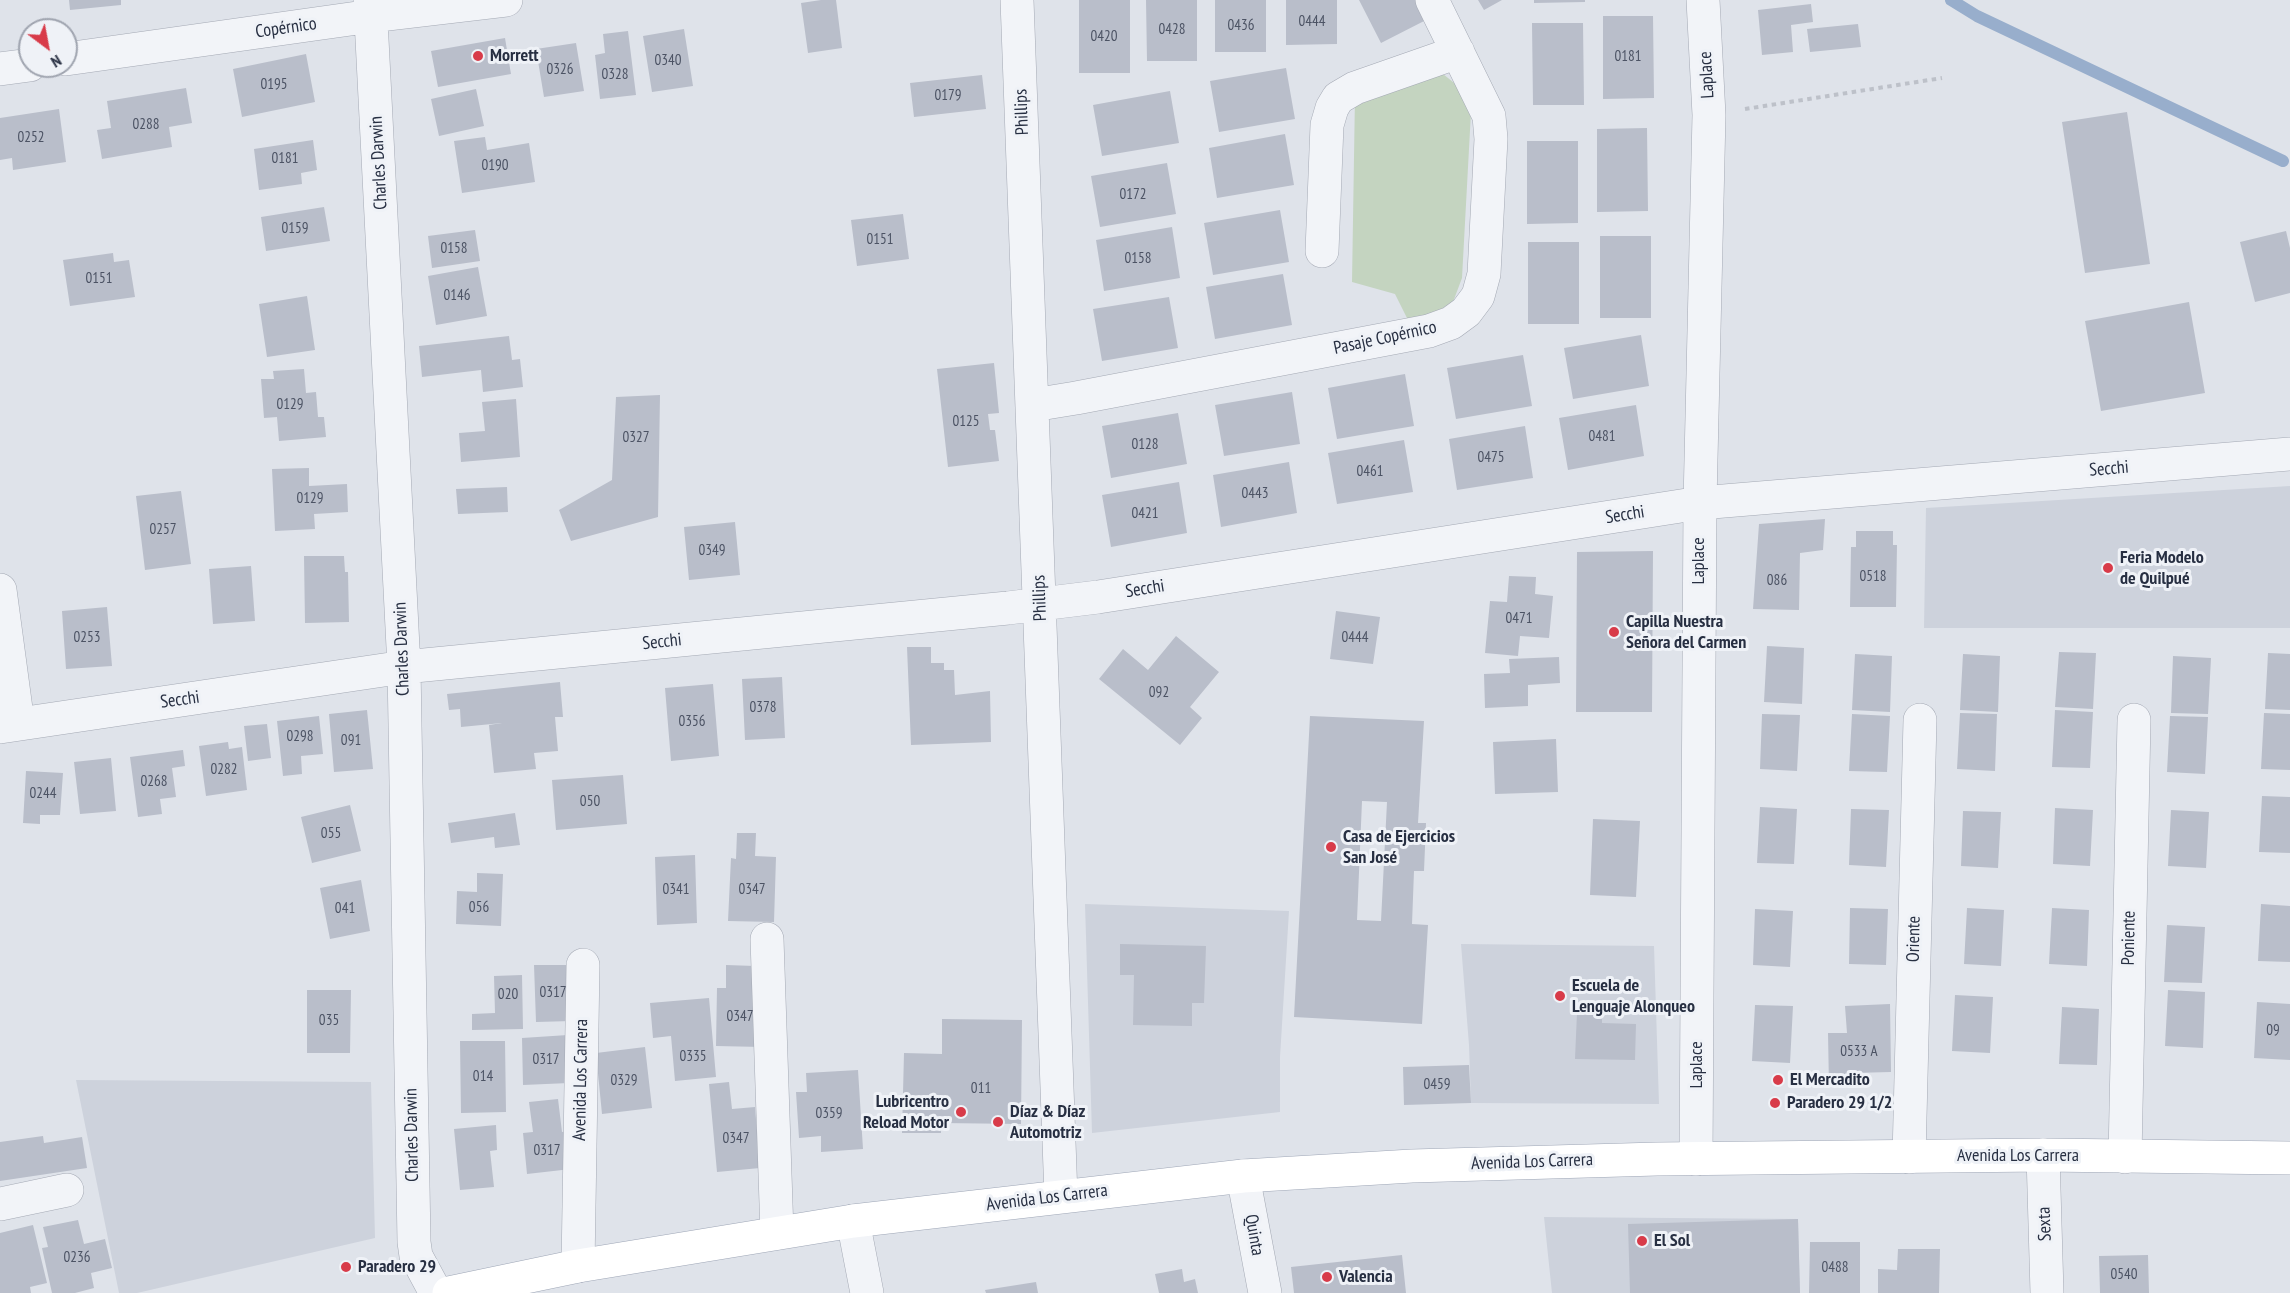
<!DOCTYPE html>
<meta charset="utf-8">
<style>
body{margin:0}
#map{position:relative;width:2290px;height:1293px;overflow:hidden;background:#dfe3ea;font-family:"PT Sans Narrow",sans-serif}
canvas{display:block}
.north{position:absolute;left:18px;top:18px;width:60px;height:60px;box-sizing:border-box;background:#eff2f7;border:2px solid #9fa4af;border-radius:50%;rotate:148deg;font-size:16px;font-weight:700;line-height:24px;text-align:center;color:#272f42}
.north::after{content:'';display:block;margin:auto;width:21px;height:27px;background:#d83b49;clip-path:polygon(50% 0,100% 100%,50% 72%,0 100%)}
</style>
<div id="map">
<canvas width="2290" height="1293"></canvas>
<div class="north">N</div>
</div>
<script>
const ctx = document.querySelector('canvas').getContext('2d');
ctx.lineJoin = 'round';
function fill(path, color) { ctx.fillStyle = color; ctx.fill(path, 'evenodd'); }
const poly = rows => new Path2D(rows.map(r => 'M' + r).join(''));
function trace(path, color, width, dash) { ctx.strokeStyle = color; ctx.lineWidth = width; ctx.lineCap = dash ? 'butt' : 'round'; ctx.setLineDash(dash || []); ctx.stroke(path); }
function drawText(font, color, halo, rows, align = 'center') {
  ctx.font = font + ' "PT Sans Narrow",sans-serif'; ctx.lineWidth = 6; ctx.setLineDash([]); ctx.textBaseline = 'middle'; ctx.strokeStyle = halo; ctx.fillStyle = color; for (const [text, x, y, turn = 0] of rows) {
    ctx.save(); ctx.translate(x, y); ctx.rotate((+turn || 0) * Math.PI / 180); ctx.textAlign = isNaN(turn) ? turn : align; if (halo) ctx.strokeText(text, 0, 0); ctx.fillText(text, 0, 0); ctx.restore();
  }
}
fill(poly([
 [2290,486,2290,628,1924,628,1926,508],
 [1085,904,1289,911,1280,1057,1280,1112,1092,1133],
 [1461,944,1654,946,1659,1104,1471,1103,1469,1045],
 [76,1080,371,1082,375,1238,137,1293,119,1293],
 [1544,1217,1798,1219,1800,1293,1552,1293]
]), '#cdd2dc');
fill(poly([
 [1438,70,1458,86,1471,112,1462,278,1453,302,1430,316,1409,322,1395,294,1352,282,1355,95]
]), '#c4d4c0');
trace(poly([
 [1951,0,1977,16,2283,161]
]), '#98aecc', 12);
fill(poly([
 [69,0,121,0,121,5,70,10],
 [821,0,836,0,842,48,808,53,801,3],
 [1079,0,1130,0,1130,73,1079,73],
 [1146,0,1197,0,1197,61,1147,61],
 [1215,0,1266,0,1266,52,1215,52],
 [1286,0,1337,0,1337,44,1286,45],
 [1359,0,1418,0,1428,19,1381,43],
 [1478,0,1502,0,1484,10],
 [1534,0,1585,0,1585,2,1534,3],
 [1811,4,1813,22,1791,25,1793,52,1762,55,1758,10],
 [1603,16,1653,16,1654,98,1603,99],
 [1532,23,1583,23,1584,105,1533,105],
 [1858,24,1861,47,1810,52,1807,29],
 [684,29,693,86,652,92,643,36],
 [628,31,636,95,600,99,595,55,605,53,603,34],
 [505,38,511,74,438,87,431,51],
 [576,43,584,91,544,97,536,49],
 [306,54,315,102,242,117,233,69],
 [1286,68,1295,119,1219,132,1210,81],
 [982,75,986,109,914,117,910,83],
 [186,88,192,123,169,127,172,147,102,159,97,130,111,128,107,101],
 [476,89,484,126,439,136,431,99],
 [1170,91,1179,143,1102,156,1093,105],
 [59,109,66,162,13,170,12,158,0,160,0,118],
 [2127,112,2150,264,2085,273,2062,122],
 [1647,128,1648,211,1597,212,1597,129],
 [1285,134,1294,185,1217,198,1209,148],
 [485,137,487,150,529,143,535,182,462,193,454,141],
 [313,140,317,170,301,173,302,184,259,190,254,149],
 [1527,141,1578,141,1578,223,1527,224],
 [1167,163,1176,214,1100,227,1091,176],
 [324,207,330,241,266,251,261,217],
 [1280,210,1289,262,1213,275,1204,223],
 [903,214,909,259,857,266,851,220],
 [1172,227,1180,278,1104,291,1096,240],
 [475,230,480,261,432,268,428,236],
 [2286,231,2290,248,2290,293,2255,302,2240,242],
 [1600,236,1651,236,1651,318,1600,318],
 [1528,242,1579,242,1579,324,1528,324],
 [113,253,114,262,129,260,135,297,70,306,63,260],
 [478,267,487,316,436,325,428,276],
 [1283,274,1292,325,1215,339,1206,287],
 [307,296,315,350,267,357,259,304],
 [1169,297,1178,348,1102,361,1093,309],
 [2189,302,2205,393,2101,411,2085,321],
 [1641,335,1649,386,1573,399,1564,348],
 [509,336,512,360,520,359,523,387,483,392,481,370,422,377,419,346],
 [1523,355,1532,406,1456,419,1447,368],
 [994,363,999,413,988,414,990,430,995,430,999,461,948,467,937,369],
 [304,369,306,393,316,392,318,417,324,417,326,437,279,441,277,417,264,418,261,379,274,379,273,371],
 [1405,374,1414,426,1337,439,1328,388],
 [1292,392,1300,444,1224,456,1215,405],
 [660,395,658,517,571,541,559,510,612,480,616,397],
 [516,399,520,457,461,462,459,433,485,431,482,402],
 [1636,405,1644,456,1568,470,1559,418],
 [1178,413,1187,464,1111,478,1102,426],
 [1525,426,1533,478,1457,490,1449,439],
 [1404,440,1413,492,1337,504,1328,453],
 [1289,462,1297,513,1221,527,1213,475],
 [309,468,309,486,347,484,348,512,314,514,315,529,275,531,272,469],
 [1179,482,1187,533,1111,547,1102,495],
 [507,487,508,512,458,514,456,489],
 [181,491,191,564,145,570,136,496],
 [1825,519,1823,550,1800,553,1799,610,1753,609,1759,524],
 [735,522,740,575,689,580,684,527],
 [1856,531,1893,531,1893,545,1897,545,1896,607,1850,607,1851,547,1856,547],
 [1653,551,1652,712,1576,712,1577,552],
 [304,556,344,556,345,572,348,572,349,622,305,623],
 [251,566,255,621,213,624,209,569],
 [1509,576,1536,577,1535,594,1553,596,1549,638,1520,636,1518,656,1485,653,1490,601,1507,602],
 [107,607,112,666,66,669,62,611],
 [1336,611,1380,617,1373,664,1330,659],
 [1176,636,1219,672,1190,707,1202,718,1180,745,1099,679,1123,649,1148,670],
 [1767,646,1804,648,1802,704,1764,702],
 [907,647,931,647,931,663,944,663,944,670,954,670,955,695,990,691,991,742,911,745],
 [2059,652,2096,653,2093,709,2055,707],
 [2268,653,2290,654,2290,710,2265,709],
 [1855,654,1892,656,1890,712,1852,710],
 [1963,654,2000,656,1998,712,1960,710],
 [2173,656,2211,658,2208,714,2171,713],
 [1559,657,1560,683,1528,685,1528,706,1485,708,1484,674,1510,673,1509,659],
 [782,677,785,738,745,740,742,679],
 [560,682,563,717,555,717,558,751,534,753,536,769,494,773,489,725,502,723,461,727,460,709,449,710,447,694],
 [713,684,719,756,671,761,665,688],
 [367,710,373,769,334,772,329,714],
 [2055,710,2093,712,2090,768,2052,767],
 [1960,713,1997,714,1995,771,1957,769],
 [2264,713,2290,714,2290,770,2261,769],
 [1762,714,1800,715,1797,771,1760,769],
 [1852,714,1890,716,1887,772,1849,771],
 [319,716,323,754,301,756,302,774,283,776,277,721],
 [1310,716,1424,721,1418,823,1426,823,1424,871,1414,871,1412,924,1428,925,1422,1024,1294,1017],
 [1362,801,1387,802,1381,921,1357,920],
 [2170,716,2208,717,2205,774,2167,772],
 [267,724,271,758,248,761,244,726],
 [1556,739,1558,792,1495,794,1493,742],
 [228,742,229,749,242,747,247,790,206,796,199,746],
 [183,750,185,766,172,768,176,797,160,799,162,814,138,817,130,757],
 [111,758,116,811,80,814,74,762],
 [26,771,63,773,60,815,40,815,40,824,23,823],
 [623,775,627,824,556,830,552,780],
 [2262,796,2290,797,2290,853,2259,852],
 [350,805,361,851,312,863,301,817],
 [1760,807,1797,809,1794,864,1757,863],
 [2055,808,2093,810,2090,866,2053,864],
 [1851,809,1889,810,1886,867,1849,865],
 [2171,810,2209,812,2206,868,2168,866],
 [1963,811,2001,812,1998,868,1961,866],
 [515,813,520,845,495,848,494,837,451,843,448,823],
 [1593,819,1640,821,1636,897,1590,895],
 [737,833,756,833,755,856,776,857,774,922,728,921,731,858,736,859],
 [695,855,697,923,657,925,655,857],
 [477,873,503,874,501,926,456,924,457,891,477,892],
 [361,880,370,931,330,939,320,888],
 [2261,904,2290,906,2290,962,2258,961],
 [1850,908,1888,909,1886,965,1849,964],
 [1967,908,2004,910,2001,966,1964,964],
 [2052,908,2089,910,2087,966,2049,964],
 [1755,909,1793,911,1790,967,1753,965],
 [2167,925,2205,927,2202,983,2164,982],
 [1120,944,1206,946,1204,1003,1192,1003,1192,1026,1133,1025,1134,975,1120,975],
 [534,965,571,965,572,1021,536,1022],
 [726,965,755,966,763,1047,716,1046,717,988,726,988],
 [522,975,523,1029,472,1030,472,1014,495,1013,494,976],
 [307,990,351,990,350,1053,307,1053],
 [2168,990,2205,992,2203,1048,2165,1046],
 [1955,995,1993,997,1990,1053,1952,1051],
 [709,998,716,1077,675,1081,671,1036,653,1038,650,1003],
 [2257,1002,2290,1004,2290,1060,2254,1058],
 [1890,1004,1891,1072,1852,1073,1853,1086,1829,1087,1828,1033,1847,1033,1845,1006],
 [1755,1005,1793,1006,1790,1063,1752,1061],
 [2062,1007,2099,1009,2097,1065,2059,1064],
 [1577,1013,1602,1014,1602,1023,1636,1024,1635,1060,1575,1059],
 [942,1019,1022,1020,1021,1124,941,1123,941,1133,902,1133,904,1053,942,1054],
 [568,1035,569,1083,523,1085,522,1038],
 [460,1041,505,1041,506,1112,461,1113],
 [645,1047,652,1108,602,1114,596,1053],
 [1469,1065,1471,1103,1404,1105,1403,1067],
 [858,1070,863,1149,821,1152,821,1136,799,1138,796,1092,807,1092,806,1073],
 [729,1082,732,1109,755,1107,760,1168,717,1172,709,1084],
 [558,1099,562,1132,567,1131,571,1169,527,1174,523,1133,533,1132,529,1102],
 [496,1125,497,1150,490,1151,494,1187,460,1190,454,1129],
 [43,1136,44,1143,82,1137,87,1168,0,1181,0,1142],
 [1798,1219,1800,1293,1630,1293,1628,1224],
 [78,1220,84,1244,105,1239,112,1268,91,1273,94,1288,75,1293,52,1293,42,1248,48,1247,43,1227],
 [33,1225,47,1283,30,1287,31,1293,0,1293,0,1233],
 [1810,1242,1860,1242,1860,1293,1809,1293],
 [1898,1249,1940,1249,1939,1293,1878,1293,1878,1269,1897,1270],
 [1402,1255,1406,1293,1294,1293,1291,1267],
 [2148,1255,2149,1293,2100,1293,2099,1256],
 [1182,1269,1184,1282,1195,1279,1198,1293,1159,1293,1155,1274],
 [1036,1282,1038,1293,986,1293,985,1290]
]), '#b9beca');
const minor = poly([
 [370,0,404,667,414,1242,416,1256,436,1293],
 [1017,0,1061,1196],
 [66,59,372,16,506,0],
 [0,69,30,65],
 [1322,251,1327,125,1332,108,1338,98,1355,88,1458,52],
 [1033,405,1076,398,1429,331,1451,323,1466,312,1478,296,1484,274,1491,139,1489,116,1432,0],
 [0,590,18,724],
 [0,727,404,667,1008,608,1098,597,1700,503,2290,454],
 [767,939,777,1233],
 [2043,1155,2047,1293],
 [1909,1157,1920,720],
 [2125,1157,2134,720],
 [1696,1159,1700,503,1709,115,1703,0],
 [1243,1176,1265,1293],
 [0,1204,67,1190],
 [853,1221,867,1293],
 [578,1266,583,965]
]);
const major = poly([
 [449,1293,578,1266,853,1221,1243,1176,1412,1166,1657,1159,2043,1155,2290,1158]
]);
trace(minor, '#a4a9b4', 34);
trace(major, '#9ea6b6', 34);
trace(poly([
 [1745,109,1942,78]
]), '#bdc1c9', 4, [4.5, 4.5]);
trace(minor, '#f2f4f8', 33);
trace(major, '#fff', 33);
for (const [x, y, r, color] of [
 [478,56,6,"#d83b49"],
 [2108,568,6,"#d83b49"],
 [1614,632,6,"#d83b49"],
 [1331,847,6,"#d83b49"],
 [1560,996,6,"#d83b49"],
 [1778,1080,6,"#d83b49"],
 [1775,1103,6,"#d83b49"],
 [961,1112,6,"#d83b49"],
 [998,1122,6,"#d83b49"],
 [1642,1241,6,"#d83b49"],
 [346,1267,6,"#d83b49"],
 [1327,1277,6,"#d83b49"]
]) { const dot = new Path2D(); dot.arc(x, y, r, 0, 2 * Math.PI); ctx.fillStyle = color; ctx.fill(dot); trace(dot, '#eff2f7', 2); }
drawText('15px', '#4c5364', null, [
 ["0444",1312,22],
 ["0436",1241,26],
 ["0428",1172,30],
 ["0420",1104,37],
 ["0181",1628,57],
 ["0340",668,61],
 ["0326",560,70],
 ["0328",615,75],
 ["0195",274,85],
 ["0179",948,96],
 ["0288",146,125],
 ["0252",31,138],
 ["0181",285,159],
 ["0190",495,166],
 ["0172",1133,195],
 ["0159",295,229],
 ["0151",880,240],
 ["0158",454,249],
 ["0158",1138,259],
 ["0151",99,279],
 ["0146",457,296],
 ["0129",290,405],
 ["0125",966,422],
 ["0481",1602,437],
 ["0327",636,438],
 ["0128",1145,445],
 ["0475",1491,458],
 ["0461",1370,472],
 ["0443",1255,494],
 ["0129",310,499],
 ["0421",1145,514],
 ["0257",163,530],
 ["0349",712,551],
 ["0518",1873,577],
 ["086",1777,581],
 ["0471",1519,619],
 ["0253",87,638],
 ["0444",1355,638],
 ["092",1159,693],
 ["0378",763,708],
 ["0356",692,722],
 ["0298",300,737],
 ["091",351,741],
 ["0282",224,770],
 ["0268",154,782],
 ["0244",43,794],
 ["050",590,802],
 ["055",331,834],
 ["0341",676,890],
 ["0347",752,890],
 ["056",479,908],
 ["041",345,909],
 ["0317",553,993],
 ["020",508,995],
 ["0347",740,1017],
 ["035",329,1021],
 ["09",2273,1031],
 ["0533 A",1859,1052],
 ["0335",693,1057],
 ["0317",546,1060],
 ["014",483,1077],
 ["0329",624,1081],
 ["0459",1437,1085],
 ["011",981,1089],
 ["0359",829,1114],
 ["0347",736,1139],
 ["0317",547,1151],
 ["0236",77,1258],
 ["0488",1835,1268],
 ["0540",2124,1275]
]);
drawText('18px', '#272f42', '#eff2f7', [
 ["Copérnico",286,28,-8],
 ["Laplace",1707,75,-93],
 ["Phillips",1022,112,-92],
 ["Charles Darwin",379,163,-93],
 ["Pasaje Copérnico",1385,338,-12],
 ["Secchi",2109,469,-5],
 ["Secchi",1625,515,-9],
 ["Laplace",1699,561,-90],
 ["Secchi",1145,589,-9],
 ["Phillips",1040,598,-92],
 ["Secchi",662,642,-6],
 ["Charles Darwin",402,649,-92],
 ["Secchi",180,700,-8],
 ["Poniente",2129,938,-89],
 ["Oriente",1914,939,-89],
 ["Laplace",1697,1065,-90],
 ["Avenida Los Carrera",581,1080,-89],
 ["Charles Darwin",412,1135,-91],
 ["Avenida Los Carrera",2018,1156],
 ["Avenida Los Carrera",1532,1162,-2],
 ["Avenida Los Carrera",1047,1198,-7],
 ["Sexta",2045,1224,-92],
 ["Quinta",1254,1235,80]
]);
drawText('bold 18px', '#272f42', '#eff2f7', [
 ["Morrett",490,56],
 ["Feria Modelo",2120,558],
 ["de Quilpué",2120,579],
 ["Capilla Nuestra",1626,622],
 ["Señora del Carmen",1626,643],
 ["Casa de Ejercicios",1343,837],
 ["San José",1343,858],
 ["Escuela de",1572,986],
 ["Lenguaje Alonqueo",1572,1007],
 ["El Mercadito",1790,1080],
 ["Lubricentro",949,1102,"right"],
 ["Reload Motor",949,1123,"right"],
 ["Paradero 29 1/2",1787,1103],
 ["Díaz & Díaz",1010,1112],
 ["Automotriz",1010,1133],
 ["El Sol",1654,1241],
 ["Paradero 29",358,1267],
 ["Valencia",1339,1277]
], 'left');
</script>
